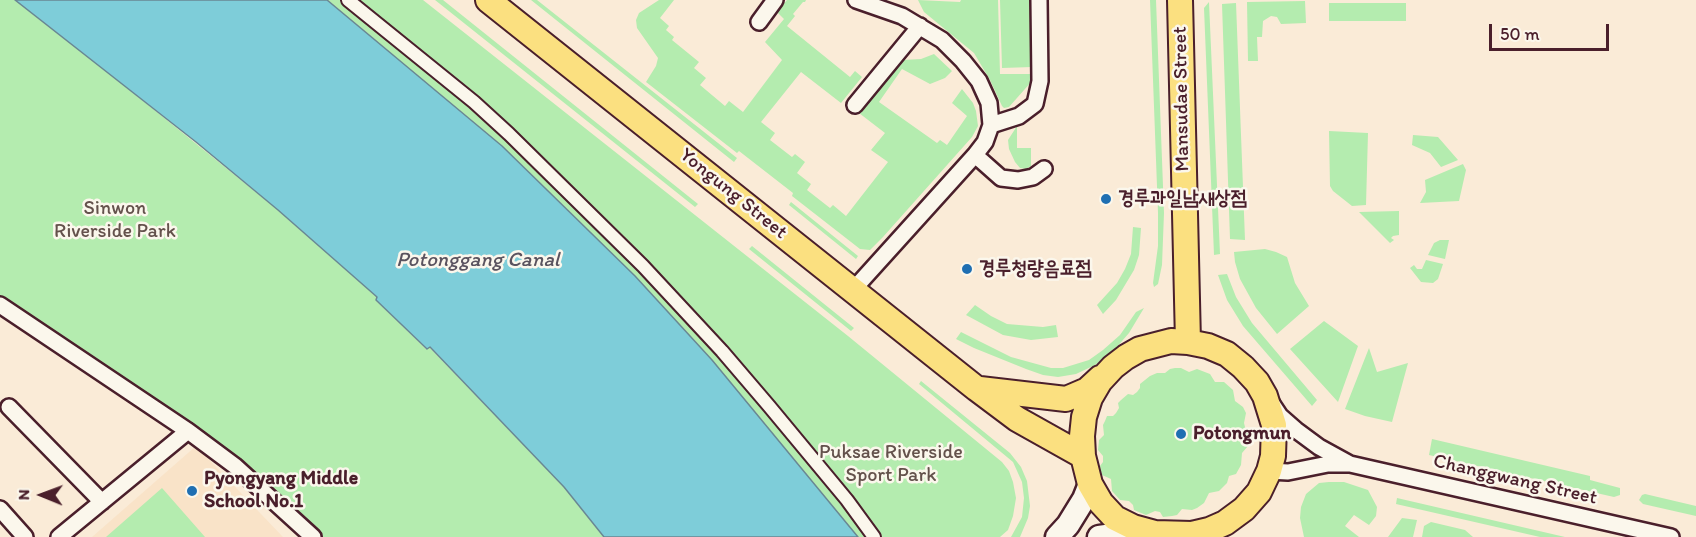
<!DOCTYPE html>
<meta charset="utf-8">
<style>
body{margin:0}
#map{position:relative;width:1696px;height:537px;overflow:hidden;background:#faebd7;font-family:Itim,sans-serif}
canvas{display:block}
.north{position:absolute;left:12px;top:465px;width:60px;height:60px;-webkit-text-stroke:4px #fbf7ec;paint-order:stroke;rotate:271deg;font-size:16px;font-weight:700;line-height:24px;text-align:center;color:#4a1f2b}
.north::after{content:'';display:block;margin:auto;width:21px;height:27px;background:#4a1f2b;clip-path:polygon(50% 0,100% 100%,50% 72%,0 100%)}
.scale{position:absolute;left:1489px;top:24px;width:120px;height:27px;box-sizing:border-box;border:3px solid #4a1f2b;border-top:0;padding-left:8px;font-size:18px;line-height:21px;white-space:nowrap;color:#4a1f2b;-webkit-text-stroke:4px #fbf7ec;paint-order:stroke}
</style>
<div id="map">
<canvas width="1696" height="537"></canvas>
<div class="north">N</div>
<div class="scale">50 m</div>
</div>
<script>
const ctx = document.querySelector('canvas').getContext('2d');
ctx.lineJoin = 'round';
function fill(path, color) { ctx.fillStyle = color; ctx.fill(path, 'evenodd'); }
const poly = rows => new Path2D(rows.map(r => 'M' + r).join(''));
function trace(path, color, width, dash) { ctx.strokeStyle = color; ctx.lineWidth = width; ctx.lineCap = dash ? 'butt' : 'round'; ctx.setLineDash(dash || []); ctx.stroke(path); }
function drawText(font, color, halo, rows, align = 'center') {
  ctx.font = font + ' Itim,"Poor Story",sans-serif'; ctx.lineWidth = 5; ctx.setLineDash([]); ctx.textBaseline = 'middle'; ctx.strokeStyle = halo; ctx.fillStyle = color; for (const [text, x, y, turn = 0] of rows) {
    ctx.save(); ctx.translate(x, y); ctx.rotate((+turn || 0) * Math.PI / 180); ctx.textAlign = isNaN(turn) ? turn : align; if (halo) ctx.strokeText(text, 0, 0); ctx.fillText(text, 0, 0); ctx.restore();
  }
}
fill(poly([
 [196,446,283,537,92,537]
]), '#f9e3c8');
fill(poly([
 [0,0,15,0,100,66,278,210,377,297,376,300,426,349,429,347,564,487,604,537,323,537,290,512,192,429,0,297],
 [327,0,423,0,848,336,1002,462,1009,471,1013,482,1016,498,1013,516,1008,530,1000,537,858,537,712,360,635,276,502,146],
 [435,0,443,0,698,204,695,207],
 [531,0,537,0,737,158,734,162],
 [659,0,674,0,660,18,669,26,666,30,674,37,672,40,699,62,694,68,706,78,700,85,725,106,729,101,743,112,782,60,765,42,784,19,777,12,787,0,806,0,805,2,803,2,793,14,795,16,787,26,850,77,855,71,862,77,841,103,801,72,761,122,775,133,770,140,792,157,795,154,805,162,797,173,811,184,807,190,830,208,833,205,846,216,888,162,871,150,885,133,859,113,899,63,903,60,921,59,934,54,952,71,945,78,930,84,902,69,879,102,937,143,940,140,947,145,967,116,952,103,962,89,973,103,976,111,978,126,972,137,883,237,870,250,860,249,792,196,793,193,739,151,737,153,646,82,656,66,658,58,637,28,636,20,639,13],
 [918,0,960,2,961,0,998,0,1000,74,1030,74,1032,78,1032,81,1009,107,1004,108,1002,106,990,80,974,53,924,12],
 [1000,0,1030,0,1032,67,1002,68],
 [1150,0,1156,0,1164,213,1162,265,1158,284,1154,287,1153,283,1158,246,1158,213],
 [1305,1,1306,23,1281,24,1277,17,1271,16,1263,21,1262,37,1257,37,1258,61,1248,61,1247,2],
 [1209,2,1220,254,1214,255,1204,8],
 [1236,3,1245,240,1230,239,1222,4],
 [1329,3,1406,3,1406,21,1329,21],
 [1017,126,1017,148,1031,148,1031,166,1026,169,1020,168,1015,162,1009,149,1008,140],
 [1329,131,1368,133,1366,205,1352,206,1333,191,1330,186],
 [1413,135,1438,137,1458,160,1441,167,1430,153,1412,145],
 [1463,164,1466,170,1459,201,1420,203,1426,192,1425,180],
 [791,202,858,256,856,259,789,205],
 [1399,211,1399,235,1393,236,1391,238,1394,240,1390,243,1359,212],
 [1133,227,1141,228,1139,255,1134,270,1116,300,1103,314,1097,305,1117,283,1125,269,1131,254],
 [1440,240,1449,240,1445,259,1428,255,1434,243],
 [752,246,854,328,851,331,749,249],
 [1265,249,1276,252,1287,257,1295,283,1309,306,1277,334,1256,308,1240,279,1235,262,1234,252],
 [1426,260,1443,264,1438,279,1433,283,1421,282,1410,268,1414,265,1417,269,1422,269],
 [1227,274,1236,297,1252,323,1317,400,1312,406,1243,326,1227,300,1218,275],
 [975,305,991,316,1007,324,1043,327,1056,325,1058,337,1031,340,1003,335,966,315],
 [1144,308,1129,333,1116,348,1095,365,1076,374,1058,377,1043,375,1026,369,974,348,956,339,961,332,1011,357,1051,368,1063,368,1089,360,1103,350,1120,335,1136,312],
 [1324,321,1358,346,1338,402,1290,349],
 [1369,348,1377,372,1408,363,1392,422,1365,416,1345,409],
 [1175,368,1181,368,1189,372,1197,369,1210,374,1215,382,1224,382,1233,390,1235,401,1243,407,1246,413,1244,423,1246,431,1249,434,1248,446,1242,453,1241,465,1236,474,1229,476,1227,483,1219,491,1209,493,1204,503,1197,508,1192,510,1182,509,1177,515,1172,516,1163,517,1160,512,1155,511,1146,515,1134,510,1133,505,1129,501,1120,500,1112,491,1111,479,1102,475,1101,471,1100,466,1103,462,1103,456,1098,450,1099,440,1104,435,1103,425,1105,421,1107,416,1113,416,1116,413,1119,408,1118,403,1121,400,1128,394,1133,395,1137,392,1140,388,1140,384,1150,376,1157,373,1165,373,1170,369],
 [921,381,1010,453,1021,467,1027,481,1030,506,1028,518,1020,537,1011,537,1022,517,1024,498,1022,482,1013,462,919,384],
 [1432,439,1590,476,1590,480,1620,488,1620,495,1614,497,1429,455],
 [1329,482,1344,482,1368,490,1377,507,1376,516,1369,525,1354,515,1345,526,1359,537,1304,537,1300,518,1301,507,1306,494,1319,483],
 [162,488,205,537,106,537],
 [1645,494,1696,506,1696,516,1643,504,1639,500,1642,495],
 [1397,498,1565,537,1540,537,1396,504],
 [1402,518,1417,520,1413,537,1388,537],
 [1431,522,1465,530,1473,537,1422,537,1424,526]
]), '#b4ecaf');
const water = poly([
 [15,0,327,0,502,146,635,276,712,360,858,537,604,537,564,487,430,347,427,349,376,300,377,297,278,210,196,142,15,0]
]);
fill(water, '#7ecdd9');
trace(water, '#698793', 1.5);
const pedestrian = poly([
 [348,0,474,102,509,134,643,266,722,351,769,406,847,500,874,537]
]);
const minor = poly([
 [759,22,775,0],
 [855,105,920,26],
 [991,125,1019,116,1035,104,1040,81,1039,0],
 [975,155,1001,178,1018,180,1033,177,1044,169],
 [853,290,975,155,985,142,991,125,989,103,979,81,963,61,942,40,902,16,856,0],
 [0,305,188,431,235,466,313,537],
 [1272,404,1280,416,1296,430,1319,447,1350,464],
 [9,407,102,502],
 [1269,471,1288,472,1328,464,1350,464,1671,537],
 [0,509,25,537],
 [59,537,188,431]
]);
const secondary = poly([
 [1057,537,1068,525,1084,499,1090,484],
 [1099,537,1127,533,1151,533]
]);
const primary = poly([
 [488,0,977,389,1017,419,1083,456],
 [1180,0,1188,342],
 [1171,341,1188,342,1208,346,1227,354,1243,367,1257,382,1265,396,1274,425,1273,456,1269,471,1259,492,1244,509,1225,523,1209,530,1192,534,1155,533,1133,527,1115,518,1101,503,1090,484,1083,456,1082,436,1084,417,1090,398,1100,381,1113,367,1126,357,1140,349,1171,341],
 [980,389,1066,399,1087,390,1100,378]
]);
trace(pedestrian, '#4a1f2b', 16);
trace(minor, '#4a1f2b', 20);
trace(secondary, '#4a1f2b', 27);
trace(primary, '#4a1f2b', 28);
trace(pedestrian, '#fbf7ec', 12);
trace(minor, '#fbf7ec', 15);
trace(secondary, '#fbf7ec', 22);
trace(primary, '#fbe080', 24);
for (const [x, y, r, color] of [
 [1106,199,6,"#1f6fb2"],
 [967,269,6,"#1f6fb2"],
 [1181,434,6,"#1f6fb2"],
 [192,491,6,"#1f6fb2"]
]) { const dot = new Path2D(); dot.arc(x, y, r, 0, 2 * Math.PI); ctx.fillStyle = color; ctx.fill(dot); trace(dot, '#fbf7ec', 2); }
drawText('20px', '#4a1f2b', '#fbf7ec', [
 ["Mansudae Street",1182,99,-91],
 ["Yongung Street",733,194,39],
 ["Changgwang Street",1515,480,13]
]);
drawText('bold 20px', '#4a1f2b', '#fbf7ec', [
 ["경루과일남새상점",1118,199],
 ["경루청량음료점",979,269],
 ["Potongmun",1193,434],
 ["Pyongyang Middle",204,479],
 ["School No.1",204,502]
], 'left');
drawText('20px', '#64524c', '#fbf7ec', [
 ["Sinwon",115,209],
 ["Riverside Park",115,232],
 ["Puksae Riverside",891,453],
 ["Sport Park",891,476]
]);
drawText('italic 21px', '#5a535f', '#fbf7ec', [
 ["Potonggang Canal",478,261]
]);
</script>
